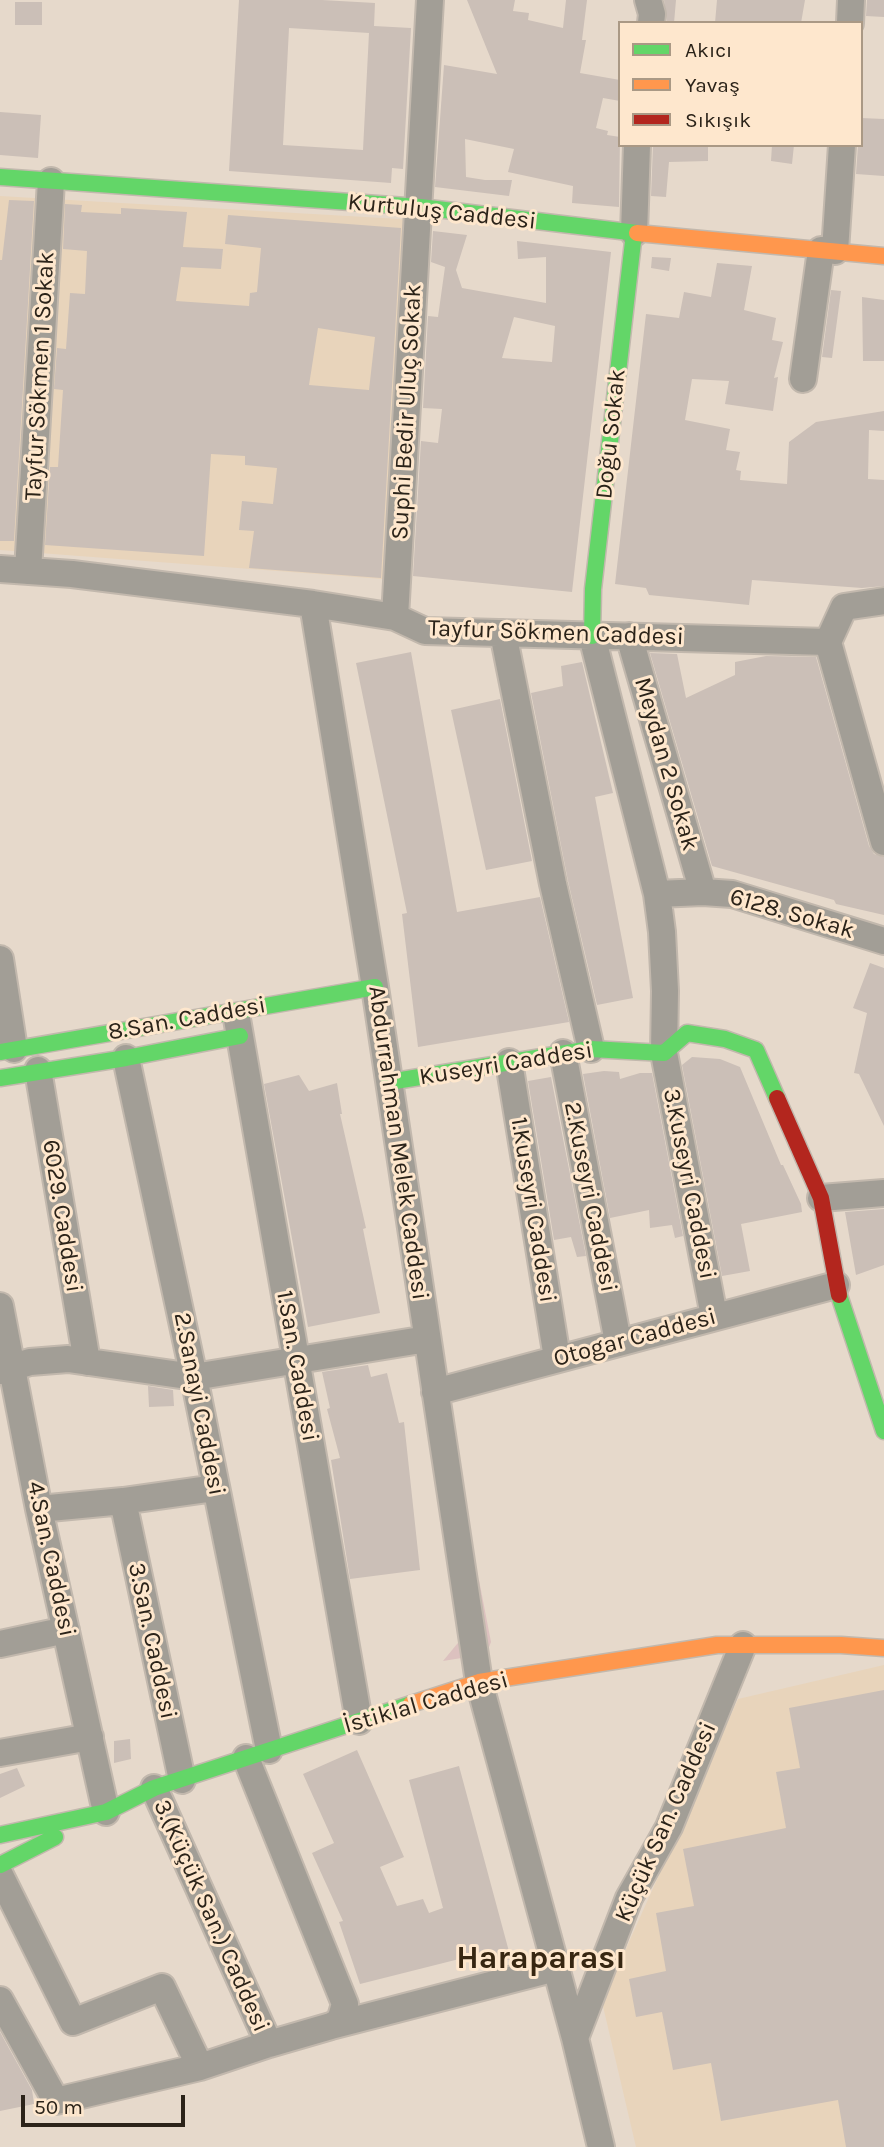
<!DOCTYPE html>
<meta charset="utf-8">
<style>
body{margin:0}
#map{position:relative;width:884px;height:2147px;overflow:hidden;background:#e6d9cb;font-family:Karla,sans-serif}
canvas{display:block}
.legend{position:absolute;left:618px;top:21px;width:245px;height:126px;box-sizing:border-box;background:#fee7cd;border:2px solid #aa9985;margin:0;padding:9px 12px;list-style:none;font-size:21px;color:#2b2319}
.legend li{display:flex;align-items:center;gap:14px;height:35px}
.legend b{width:35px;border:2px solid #aa9985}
.scale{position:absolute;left:21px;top:2095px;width:164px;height:32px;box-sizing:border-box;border:4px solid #2b2319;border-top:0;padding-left:9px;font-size:21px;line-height:24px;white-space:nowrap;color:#2b2319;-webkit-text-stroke:5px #fee7cd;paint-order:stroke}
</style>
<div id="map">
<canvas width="884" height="2147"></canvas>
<ul class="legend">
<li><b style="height:9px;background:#63d668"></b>Akıcı</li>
<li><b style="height:9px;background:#ff974d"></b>Yavaş</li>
<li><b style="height:9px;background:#b3261e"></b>Sıkışık</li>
</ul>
<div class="scale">50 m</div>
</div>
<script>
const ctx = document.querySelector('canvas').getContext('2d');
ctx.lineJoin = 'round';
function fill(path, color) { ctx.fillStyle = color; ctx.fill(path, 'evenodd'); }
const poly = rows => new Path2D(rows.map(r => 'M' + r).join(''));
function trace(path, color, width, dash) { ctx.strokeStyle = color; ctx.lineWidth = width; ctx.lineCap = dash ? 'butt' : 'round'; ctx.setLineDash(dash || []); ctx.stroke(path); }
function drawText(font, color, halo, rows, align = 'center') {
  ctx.font = font + ' Karla,sans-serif'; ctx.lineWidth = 6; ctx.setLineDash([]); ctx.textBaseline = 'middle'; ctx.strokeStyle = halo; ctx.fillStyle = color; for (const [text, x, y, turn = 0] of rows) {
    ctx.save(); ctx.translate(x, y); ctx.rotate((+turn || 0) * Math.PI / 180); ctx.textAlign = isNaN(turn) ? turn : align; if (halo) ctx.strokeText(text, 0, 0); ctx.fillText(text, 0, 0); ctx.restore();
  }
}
fill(poly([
 [0,196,417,220,383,579,0,550],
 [884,1665,884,2147,636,2147,602,2002,738,1699]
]), '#e8d4bb');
fill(poly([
 [479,1580,491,1642,488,1650,480,1655,443,1661,462,1638,471,1618]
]), '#dcc1bf');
fill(poly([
 [239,0,322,0,375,3,374,26,411,28,403,169,392,168,391,183,229,171],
 [289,28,369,33,363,150,283,145],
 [467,0,515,0,513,11,529,13,528,20,563,28,566,0,587,0,582,40,586,40,580,73,620,80,620,101,603,98,596,128,608,131,607,135,620,137,619,207,572,203,573,186,508,172,514,149,465,139,466,177,485,180,512,180,509,196,435,187,444,65,497,74],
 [664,0,676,0,674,23,667,23],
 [717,0,805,0,801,23,715,23],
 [867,0,884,0,884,17,866,16],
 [15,2,42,2,42,25,15,25],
 [0,112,41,115,38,158,0,155],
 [861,118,884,119,884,176,856,174,858,145,861,145],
 [653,145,708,145,708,161,669,162,666,197,651,196],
 [772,145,794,145,792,164,771,161],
 [9,200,34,201,14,541,0,541,0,260,2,260],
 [65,204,82,205,81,212,121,214,121,208,187,212,183,247,223,249,221,269,181,267,176,301,249,306,250,293,257,292,261,248,225,244,228,215,401,228,381,578,249,568,254,531,239,530,242,501,273,504,277,468,245,465,245,456,211,454,204,556,45,545,50,467,58,467,63,390,54,389,57,348,66,349,70,293,85,294,87,251,63,249],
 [318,328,375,337,369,390,309,385],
 [433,231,467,235,456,270,462,288,546,303,546,257,518,259,517,241,611,252,572,592,413,576,421,441,438,443,442,409,423,408,428,316,438,317,445,267,431,262],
 [514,317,555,326,552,362,502,358],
 [652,257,671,258,669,271,651,268],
 [717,263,752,266,744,310,776,318,772,340,783,342,774,378,778,377,773,411,725,404,729,381,692,379,685,420,730,429,726,450,740,452,736,470,741,471,740,480,787,484,789,442,816,422,884,411,884,431,869,430,868,479,884,480,884,586,862,588,752,580,749,605,649,595,646,588,615,584,646,314,679,318,684,292,711,297],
 [831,290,841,291,832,358,822,357],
 [862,297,884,300,884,361,863,361],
 [411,652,457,912,540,897,569,1022,418,1047,402,914,407,913,356,663],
 [650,653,677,654,686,698,735,675,735,662,766,656,816,657,869,846,874,854,884,857,884,915,836,904,834,900,712,866],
 [582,662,613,793,595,797,633,998,597,1005,568,881,531,693,563,686,561,666],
 [500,699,532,861,486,870,451,710],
 [870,963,884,968,884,1126,859,1074,854,1073,867,1013,853,1008],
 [692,1057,720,1059,740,1067,781,1165,783,1165,801,1204,802,1212,741,1224,750,1271,722,1276,682,1065],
 [604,1071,619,1072,620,1079,640,1073,652,1073,683,1236,675,1238,672,1225,650,1228,649,1210,610,1218,583,1074],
 [299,1075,309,1091,337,1083,342,1114,340,1114,366,1228,363,1229,380,1313,308,1327,264,1084],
 [551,1077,586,1256,577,1257,571,1237,554,1240,528,1081],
 [884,1209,884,1265,856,1275,845,1212],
 [368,1365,371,1377,387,1373,399,1423,404,1422,420,1570,350,1579,331,1460,340,1458,327,1409,330,1408,322,1372],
 [148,1386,173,1390,174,1406,149,1407],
 [884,1690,884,2147,846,2147,838,2100,721,2121,711,2063,673,2070,662,2012,636,2017,629,1979,666,1971,656,1913,694,1906,683,1849,786,1828,776,1772,800,1768,789,1708],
 [130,1739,131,1759,114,1763,114,1741],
 [357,1750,404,1857,380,1867,397,1906,423,1899,429,1913,443,1908,409,1780,459,1766,511,1959,490,1964,487,1952,360,1984,339,1922,343,1921,312,1853,334,1843,303,1774],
 [17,1768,25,1786,0,1798,0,1774],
 [0,2032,32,2090,34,2104,0,2111]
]), '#cbbfb7');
const street = poly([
 [648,0,652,14,651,23],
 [850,23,851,0],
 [634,233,637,145],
 [835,251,842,145],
 [803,379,821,250],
 [0,569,72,574,313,604,395,617,425,631,828,642],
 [28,571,51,181],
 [313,604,375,987,479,1682,575,2038,601,2147],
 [395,617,430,0],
 [503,633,553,884,591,1049],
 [592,636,657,894,662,932,665,991,664,1053,714,1316],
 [629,636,703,892],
 [828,642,884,842],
 [828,642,844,607,884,601],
 [657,894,703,892,732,894,884,941],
 [0,959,14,1049],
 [237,1019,359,1721],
 [563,1053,618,1342],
 [126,1058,194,1377,269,1750],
 [509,1062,557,1358],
 [38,1070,87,1362],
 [821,1198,884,1193],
 [0,1306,39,1509,106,1812],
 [0,1371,30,1362,68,1359,194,1377,427,1339],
 [435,1392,836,1285],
 [123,1501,182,1780],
 [39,1509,123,1501,215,1488],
 [0,1644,66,1630],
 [0,1753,90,1737],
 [246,1758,345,2004,340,2021,331,2026],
 [154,1788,269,2044],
 [0,1875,73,2022,162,1987,200,2067],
 [0,2000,56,2101,200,2067,269,2044,331,2026,556,1968],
 [575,2038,629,1898,669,1827,743,1645]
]);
const fast = poly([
 [0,177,420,207,637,233],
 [592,636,593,589,634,233],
 [0,1052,375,987],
 [0,1078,126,1058,240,1036],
 [389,1082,591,1049,664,1053,687,1033,725,1039,756,1050,777,1098],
 [839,1295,884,1431],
 [0,1835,106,1812,154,1788,411,1704],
 [0,1865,55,1837]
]);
const slow = poly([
 [637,233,884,256],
 [411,1704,479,1682,717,1645,841,1645,884,1648]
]);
const jam = poly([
 [777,1098,821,1198,839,1295]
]);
trace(street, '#c2b8ad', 30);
trace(fast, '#c2b8ad', 19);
trace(slow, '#c2b8ad', 19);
trace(jam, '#c2b8ad', 19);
trace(street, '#a29e96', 26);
trace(fast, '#63d668', 16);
trace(slow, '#ff974d', 16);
trace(jam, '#b3261e', 16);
drawText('24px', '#2b2319', '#fee7cd', [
 ["Kurtuluş Caddesi",442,212,6],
 ["Tayfur Sökmen 1 Sokak",40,376,-87],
 ["Suphi Bedir Uluç Sokak",407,412,-87],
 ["Doğu Sokak",611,434,-84],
 ["Tayfur Sökmen Caddesi",556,633,2],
 ["Meydan 2 Sokak",666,764,74],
 ["6128. Sokak",792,914,16],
 ["8.San. Caddesi",187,1019,-10],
 ["Kuseyri Caddesi",506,1064,-9],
 ["Abdurrahman Melek Caddesi",398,1143,82],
 ["3.Kuseyri Caddesi",689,1184,79],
 ["2.Kuseyri Caddesi",590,1197,79],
 ["1.Kuseyri Caddesi",533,1210,81],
 ["6029. Caddesi",62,1216,81],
 ["Otogar Caddesi",635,1338,-15],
 ["1.San. Caddesi",297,1366,80],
 ["2.Sanayi Caddesi",199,1404,79],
 ["4.San. Caddesi",51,1559,78],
 ["3.San. Caddesi",152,1641,78],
 ["İstiklal Caddesi",426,1703,-16],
 ["Küçük San. Caddesi",666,1822,-66],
 ["3.(Küçük San.) Caddesi",211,1916,66]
]);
drawText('bold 32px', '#372611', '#fee7cd', [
 ["Haraparası",541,1959]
]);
</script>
